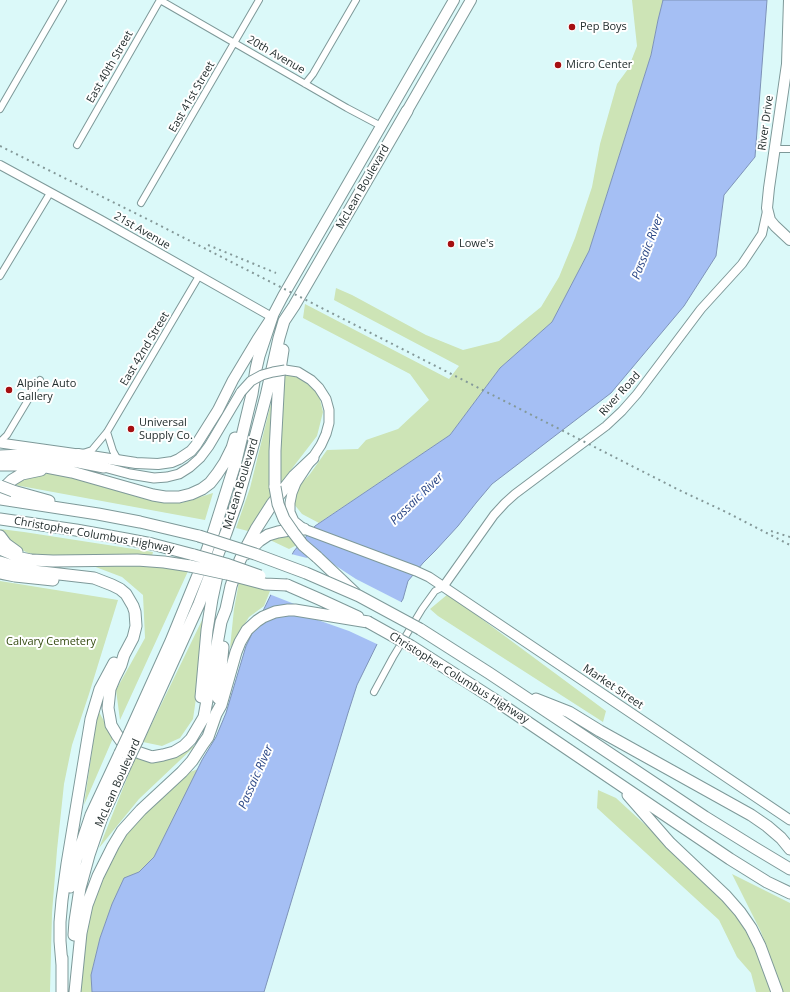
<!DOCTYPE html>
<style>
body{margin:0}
canvas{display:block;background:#dbf9f9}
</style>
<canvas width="790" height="992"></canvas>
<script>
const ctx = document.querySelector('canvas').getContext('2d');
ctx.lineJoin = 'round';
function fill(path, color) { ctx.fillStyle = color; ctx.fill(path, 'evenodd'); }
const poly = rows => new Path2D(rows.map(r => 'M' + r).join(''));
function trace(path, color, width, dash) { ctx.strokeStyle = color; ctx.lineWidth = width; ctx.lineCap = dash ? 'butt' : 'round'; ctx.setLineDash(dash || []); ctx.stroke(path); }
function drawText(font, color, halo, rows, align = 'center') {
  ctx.font = font + ' "Open Sans",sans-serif'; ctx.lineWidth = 4; ctx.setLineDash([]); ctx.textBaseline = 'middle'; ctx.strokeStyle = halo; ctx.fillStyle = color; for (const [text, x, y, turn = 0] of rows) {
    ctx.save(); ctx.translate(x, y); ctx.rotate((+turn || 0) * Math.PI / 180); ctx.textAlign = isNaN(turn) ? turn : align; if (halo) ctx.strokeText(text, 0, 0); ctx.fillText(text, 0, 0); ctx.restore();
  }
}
fill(poly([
 [632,0,663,0,658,20,651,55,589,251,552,322,500,368,450,435,319,523,302,514,294,504,299,486,310,474,327,450,358,449,366,440,398,429,429,400,410,374,303,318,305,304,449,379,459,366,334,300,336,288,352,295,426,335,463,350,499,341,541,307,559,277,575,238,592,187,600,144,617,84,628,69,637,46],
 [282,374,297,377,318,391,323,412,317,436,280,484,279,423],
 [271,403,270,498,248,531,236,528,250,488],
 [32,474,57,474,166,503,181,503,213,493,205,520,15,485],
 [284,525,299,544,289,549,270,540,267,531],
 [0,529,24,532,153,552,152,556,43,556,28,553,16,547,7,539],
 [148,564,189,569,120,720,116,690,145,638,143,595,122,577,93,566],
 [0,581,118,600,89,694,72,745,64,784,57,850,52,913,50,992,0,992],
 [239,582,270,591,264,606,249,617,230,648,234,609],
 [448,594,606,711,603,722,438,616,430,609],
 [205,614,199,678,193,719,180,738,162,746,143,742],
 [98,710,113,738,84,805],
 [196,745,139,799,99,848,136,756,163,761],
 [198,769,154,857,139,872,124,879,112,904,100,938,91,975,92,992,81,992,80,972,88,914,101,873,125,833,185,774],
 [598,790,616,798,725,898,743,922,758,951,774,992,756,992,751,973,737,957,719,920,597,808],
 [732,874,790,903,790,992,783,992,761,932]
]), '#cde4b6');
const water = poly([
 [663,0,767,0,755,157,724,195,716,256,684,306,611,393,492,484,476,503,458,526,435,551,423,563,408,581,403,599,384,630,357,685,348,713,264,992,92,992,91,975,100,938,112,904,124,878,139,872,154,857,202,760,216,737,226,713,246,646,277,582,294,551,315,526,450,435,500,368,552,322,589,251,651,55,658,20,663,0]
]);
fill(water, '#a5bff4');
trace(water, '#7e93b8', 1);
fill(poly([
 [296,545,320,554,333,564,356,579,403,603,386,631,379,645,349,631,312,618,303,616,259,614,297,605,269,594,291,554,307,558,308,557]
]), '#dbf9f9');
const minor = poly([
 [160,0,347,108,381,126],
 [305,84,313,74,356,0],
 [0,109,63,0],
 [77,145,160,0],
 [775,149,790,149],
 [141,203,259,0],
 [0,276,50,193],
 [107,432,113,451,118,460],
 [0,442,7,435,40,380],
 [83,453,92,450,107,432,199,276],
 [374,692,393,657,422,609,435,591,443,587]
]);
const tertiary = poly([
 [0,165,101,220,272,317],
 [443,587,494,515,505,503,515,494,606,426,622,411,637,394,701,309,742,264,762,234,767,211]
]);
const secondary = poly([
 [285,370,298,372,311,380,319,388,326,399,329,410,329,423,326,434,321,445,296,483,292,493,290,503,290,512,294,521,304,529,416,571,429,577,790,820],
 [0,443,78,454,83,457],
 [98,464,104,467,130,474,154,478,167,477,179,474,190,467,200,458,209,446,241,392]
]);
const primary = poly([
 [789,0,787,64,769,188,767,208,770,220,775,226,790,240],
 [407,111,471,0],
 [78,454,136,463,158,464,172,462,179,459,191,451,196,445,218,410,233,380,257,340,272,317,283,296,454,0]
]);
const motorway = poly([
 [0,456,22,455,53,457,104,467],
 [0,465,22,465,41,466,72,472,153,495,165,497,179,497,191,494,202,489,210,483,217,474,225,462,232,448,235,438],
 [275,487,275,451,279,376,283,350],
 [13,491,49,501],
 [0,494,4,488,12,480,22,474,41,470],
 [0,499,98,514,140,522,199,536],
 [0,519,76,530,126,539,152,544,194,555],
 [0,536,6,544,17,552],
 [0,549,21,558,31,560,53,561,137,560,164,562,190,566],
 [246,554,259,541,268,535,278,532,290,530,304,529],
 [317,557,355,593],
 [0,562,16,567,33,571,94,578,112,585,120,589,126,594,133,606,135,612,136,626,133,638,124,655,121,665,115,677,110,689,108,708,110,719,111,725,117,735,122,742,129,748,140,753,152,757,163,755,174,752,184,746,191,739,204,717,221,622,226,609,231,586,240,560,248,544,256,529,272,504,294,476,313,458],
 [0,573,15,576,53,580],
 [287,585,319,599,358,617],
 [420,629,489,673,705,817,755,848,790,869],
 [411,646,492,698,730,859,767,882,790,893],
 [201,697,207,630,212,599,218,571],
 [218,698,223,647],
 [536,699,569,712,600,731,751,815,767,826,781,838,790,849],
 [129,734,171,641,198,575,213,534,236,461,252,394,256,369,259,356,272,317],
 [137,741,199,604,226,533,238,499,252,449,266,396,279,338,284,321,294,306,407,111],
 [628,795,670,843,726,896,740,912,751,928,760,946,777,992],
 [70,887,76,860,91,815,120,753],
 [74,935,75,921,80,888,89,855,102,817,128,760],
 [62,965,60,941,60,922,62,900,67,864,91,719,100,689,114,663],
 [62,992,62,958],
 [75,992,81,933,87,905,98,876,113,846,122,831,141,810,182,772,192,761,203,744,208,737,216,714,221,705,236,652,240,642,247,630,257,621,263,617,275,612,288,610,295,610,368,622]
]);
trace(minor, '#7e9999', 8);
trace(tertiary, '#7e9999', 10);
trace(secondary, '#7e9999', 11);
trace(primary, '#7e9999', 12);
trace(motorway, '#7e9999', 13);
trace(minor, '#fff', 6);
trace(tertiary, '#fff', 8);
trace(secondary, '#fff', 9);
trace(primary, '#fff', 10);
trace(motorway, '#fff', 11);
trace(poly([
 [0,146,149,220,679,490,726,512,790,545],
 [208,245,276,273],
 [771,531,790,537]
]), '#849999', 2, [2, 4]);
const secondaryBridge = poly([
 [241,392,251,381,262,375,273,372,285,370]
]);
const motorwayBridge = poly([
 [0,486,13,491],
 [275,487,278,504,284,519,293,532,303,545,317,557],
 [199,536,255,554,306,573,359,596,420,629],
 [194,555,226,564,260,576],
 [190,566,227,574,265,584,287,585],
 [368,622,411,646],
 [120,753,129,734],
 [128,760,137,741]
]);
trace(secondaryBridge, '#7e9999', 11, []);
trace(motorwayBridge, '#7e9999', 13, []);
trace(secondaryBridge, '#fff', 9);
trace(motorwayBridge, '#fff', 11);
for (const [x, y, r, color] of [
 [572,27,4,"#a50f11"],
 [558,65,4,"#a50f11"],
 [451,244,4,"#a50f11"],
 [9,390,4,"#a50f11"],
 [131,429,4,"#a50f11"]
]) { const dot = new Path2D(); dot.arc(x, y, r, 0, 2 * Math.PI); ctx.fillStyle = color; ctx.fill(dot); trace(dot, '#fff', 1.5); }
drawText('11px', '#222d2d', '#fff', [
 ["Pep Boys",580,27],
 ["Micro Center",566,65],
 ["Lowe's",459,244],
 ["Alpine Auto",17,384],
 ["Gallery",17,397],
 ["Universal",139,423],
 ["Supply Co.",139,436]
], 'left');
drawText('11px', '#222d2d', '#fff', [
 ["20th Avenue",276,55,30],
 ["East 40th Street",110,67,-60],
 ["East 41st Street",192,97,-60],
 ["River Drive",766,123,-82],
 ["McLean Boulevard",363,187,-60],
 ["21st Avenue",142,231,30],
 ["East 42nd Street",145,349,-59],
 ["River Road",620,394,-48],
 ["McLean Boulevard",241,484,-73],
 ["Christopher Columbus Highway",94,535,10],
 ["Christopher Columbus Highway",459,678,32],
 ["Market Street",613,687,34],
 ["McLean Boulevard",118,783,-66]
]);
drawText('11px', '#334a0f', '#fff', [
 ["Calvary Cemetery",51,642]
]);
drawText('italic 12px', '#2b4786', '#fff', [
 ["Passaic River",648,247,-69],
 ["Passaic River",417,499,-44],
 ["Passaic River",256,777,-66]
]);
</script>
